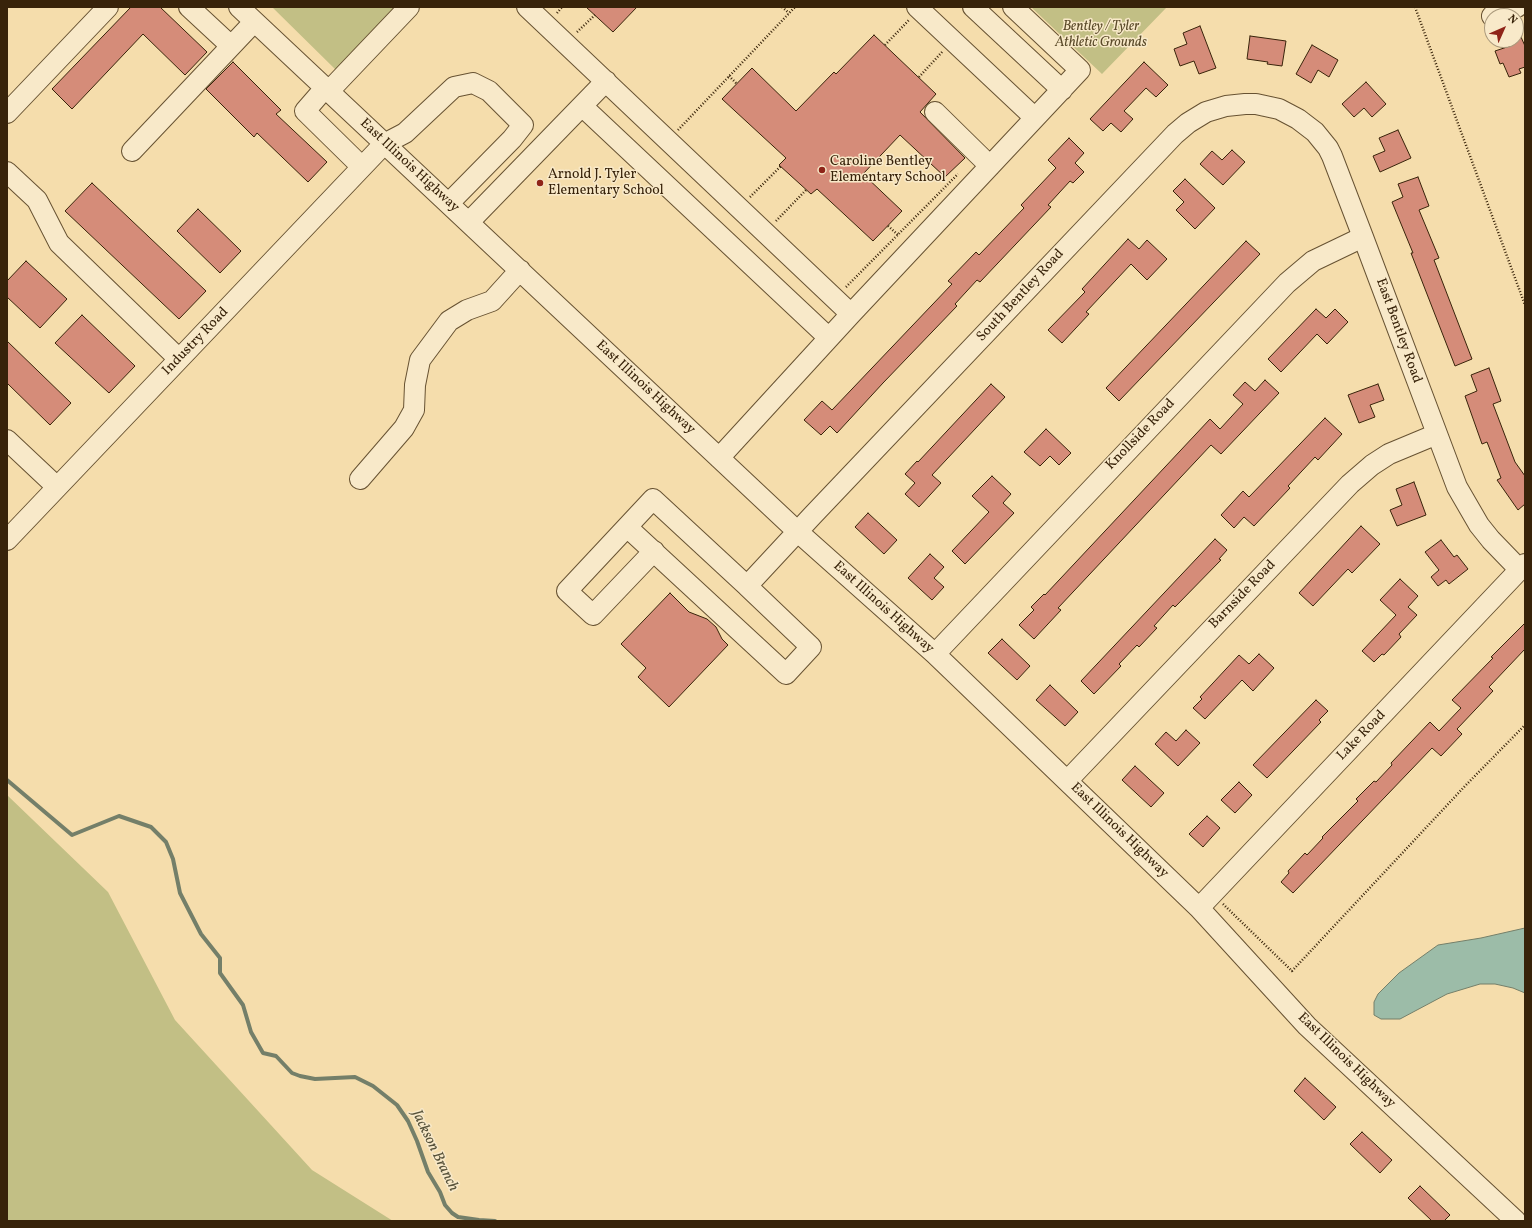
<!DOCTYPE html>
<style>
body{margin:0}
#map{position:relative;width:1532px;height:1228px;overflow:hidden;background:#f5ddac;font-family:Vollkorn,serif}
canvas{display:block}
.frame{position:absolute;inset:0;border:8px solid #38230a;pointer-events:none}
.north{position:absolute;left:1484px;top:8px;width:40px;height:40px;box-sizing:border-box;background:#f8e9c9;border:1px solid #ab9a7d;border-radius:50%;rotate:45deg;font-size:11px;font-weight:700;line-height:16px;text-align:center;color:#38230a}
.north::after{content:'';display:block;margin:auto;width:14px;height:18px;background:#8f2418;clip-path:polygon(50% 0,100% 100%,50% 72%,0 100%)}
</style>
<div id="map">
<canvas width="1532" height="1228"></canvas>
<div class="frame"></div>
<div class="north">N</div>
</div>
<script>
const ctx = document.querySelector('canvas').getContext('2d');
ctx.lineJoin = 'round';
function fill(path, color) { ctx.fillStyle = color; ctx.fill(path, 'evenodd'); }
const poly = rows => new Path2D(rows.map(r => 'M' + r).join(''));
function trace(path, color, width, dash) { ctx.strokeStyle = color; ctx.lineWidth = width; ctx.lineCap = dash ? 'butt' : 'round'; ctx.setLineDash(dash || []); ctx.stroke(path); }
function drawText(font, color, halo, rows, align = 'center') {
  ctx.font = font + ' Vollkorn,serif'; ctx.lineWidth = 3; ctx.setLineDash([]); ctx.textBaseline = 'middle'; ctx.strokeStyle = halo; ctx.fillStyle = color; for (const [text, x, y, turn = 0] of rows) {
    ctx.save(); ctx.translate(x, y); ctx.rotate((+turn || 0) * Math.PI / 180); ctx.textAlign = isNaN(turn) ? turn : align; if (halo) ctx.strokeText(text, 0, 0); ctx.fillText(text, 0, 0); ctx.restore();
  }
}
fill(poly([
 [272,7,396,7,336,70],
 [1031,7,1167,7,1102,74],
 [7,795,108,892,175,1020,312,1170,393,1221,7,1221]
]), '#c2bf85');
const water = poly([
 [1525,928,1525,993,1513,988,1495,984,1480,984,1447,994,1400,1019,1381,1019,1374,1015,1374,1002,1378,994,1399,973,1438,945,1481,938,1525,928]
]);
fill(water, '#9cbca8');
trace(water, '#747f69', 1);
trace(poly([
 [7,780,72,835,119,816,151,827,166,842,173,859,180,893,201,934,220,958,220,973,243,1005,251,1032,263,1053,276,1056,292,1073,300,1076,315,1079,355,1077,373,1086,397,1105,408,1121,417,1141,428,1172,440,1192,445,1205,452,1213,458,1217,479,1220,495,1221]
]), '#747f69', 4);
const building = poly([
 [131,7,160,7,207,52,185,75,143,34,72,109,52,89,131,7],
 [586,7,637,7,613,32,586,7],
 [1200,26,1216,68,1199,74,1194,61,1180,66,1174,49,1187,44,1183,33,1200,26],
 [874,35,936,94,920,112,965,158,945,177,900,135,863,174,902,211,873,241,817,189,811,194,779,165,786,158,722,99,752,68,796,111,834,72,836,74,874,35],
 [1250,36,1286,41,1282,66,1267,64,1268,62,1247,59,1250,36],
 [1521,37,1525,46,1525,67,1519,69,1521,73,1509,77,1503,63,1500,64,1495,51,1510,46,1509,42,1521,37],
 [1312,45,1338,60,1329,77,1318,70,1311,83,1296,74,1312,45],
 [233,62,281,110,276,114,327,162,308,182,257,133,254,137,206,89,233,62],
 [1144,62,1168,85,1156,97,1146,88,1124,111,1133,119,1121,132,1111,123,1103,131,1090,119,1144,62],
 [1366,82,1386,104,1372,117,1364,108,1354,117,1342,104,1366,82],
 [1398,130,1411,158,1380,172,1373,156,1385,151,1379,138,1398,130],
 [1069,138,1084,153,1075,163,1084,172,1073,183,1070,181,1048,205,1051,207,980,282,977,280,955,304,957,306,883,383,837,433,830,426,821,435,804,420,822,401,832,410,952,284,948,281,976,252,979,255,1024,208,1021,205,1056,168,1048,160,1069,138],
 [1232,150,1245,162,1223,185,1200,164,1212,151,1222,160,1232,150],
 [1418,177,1429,206,1419,210,1439,258,1434,260,1472,359,1455,366,1411,253,1413,253,1392,202,1403,197,1398,184,1418,177],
 [1185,179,1215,208,1195,229,1176,210,1184,202,1173,191,1185,179],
 [92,183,206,291,179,319,65,211,92,183],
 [198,209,241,251,220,273,177,231,198,209],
 [1128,239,1139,249,1147,240,1167,259,1147,280,1131,264,1086,312,1089,314,1062,343,1048,330,1085,292,1082,289,1128,239],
 [1246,241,1260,254,1119,401,1106,388,1246,241],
 [26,261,67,299,40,328,7,297,7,281,26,261],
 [1316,309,1326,318,1335,309,1348,322,1327,344,1317,334,1281,372,1268,359,1316,309],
 [82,315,135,366,109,393,55,343,82,315],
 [7,341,71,403,50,425,7,383,7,341],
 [1489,368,1501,401,1493,404,1515,462,1525,476,1525,504,1518,510,1497,480,1501,478,1487,442,1482,444,1465,396,1477,391,1471,375,1489,368],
 [1265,380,1279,393,1221,454,1211,445,1058,608,1061,610,1034,639,1019,625,1034,610,1031,607,1044,594,1045,595,1210,419,1220,429,1243,404,1233,395,1245,382,1255,391,1265,380],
 [991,384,1005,397,932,475,941,483,919,507,905,494,915,483,905,474,917,461,918,462,991,384],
 [1378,384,1384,400,1370,405,1375,417,1359,423,1348,395,1378,384],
 [1325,418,1342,434,1318,460,1315,457,1288,486,1290,488,1254,526,1244,517,1234,528,1221,515,1243,491,1249,497,1325,418],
 [1046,429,1071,453,1059,465,1050,456,1040,466,1024,452,1046,429],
 [992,476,1011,494,1003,503,1014,513,965,564,952,551,989,512,972,496,992,476],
 [1414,482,1426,515,1397,526,1390,510,1402,505,1396,489,1414,482],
 [868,513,897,540,884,554,855,527,868,513],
 [1361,526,1380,544,1352,573,1348,569,1313,606,1299,593,1361,526],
 [1215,539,1227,550,1219,559,1221,560,1175,607,1173,605,1154,626,1157,628,1139,647,1137,645,1119,664,1121,666,1094,694,1081,681,1215,539],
 [1441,540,1454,557,1457,555,1468,569,1449,584,1446,580,1438,586,1431,577,1439,570,1425,552,1441,540],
 [930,554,944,567,934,578,944,587,932,600,908,578,930,554],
 [1400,579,1418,596,1408,607,1417,615,1399,634,1401,637,1384,655,1382,654,1374,662,1362,651,1396,615,1380,600,1400,579],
 [670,593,689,612,707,619,716,627,722,639,728,645,669,707,638,677,646,668,621,644,670,593],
 [1525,623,1525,649,1489,687,1493,691,1457,729,1462,734,1441,756,1432,748,1293,893,1281,882,1289,873,1288,871,1305,853,1307,855,1323,838,1322,837,1358,801,1356,799,1374,781,1376,782,1392,765,1391,763,1430,722,1439,731,1461,708,1452,700,1493,658,1491,657,1525,623],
 [1002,639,1030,666,1017,680,988,653,1002,639],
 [1259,654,1274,668,1253,691,1242,680,1205,719,1193,708,1202,699,1200,697,1239,655,1249,664,1259,654],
 [1050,685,1078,712,1065,726,1036,700,1050,685],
 [1316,700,1328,711,1319,720,1321,722,1267,778,1253,765,1316,700],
 [1186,730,1200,743,1178,766,1155,744,1166,732,1176,741,1186,730],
 [1135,766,1164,793,1151,807,1122,780,1135,766],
 [1239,782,1252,795,1235,813,1221,800,1239,782],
 [1207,816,1220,828,1203,847,1189,834,1207,816],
 [1305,1078,1336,1107,1324,1120,1294,1091,1305,1078],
 [1362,1132,1392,1160,1380,1173,1350,1144,1362,1132],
 [1420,1186,1450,1215,1444,1221,1432,1221,1408,1198,1420,1186]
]);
fill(building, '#d58c79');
trace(building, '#38230a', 1);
const minor = poly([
 [189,7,231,46],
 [239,7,798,532,935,654,1199,908,1307,1026,1516,1221],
 [527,7,851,314],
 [917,7,1035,118],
 [973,7,1062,90],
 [1492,16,1517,7],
 [325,88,305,111,362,167],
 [329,91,409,7],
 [582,106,829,338],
 [935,112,990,166],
 [7,113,108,7],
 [132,151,254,22],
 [7,172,37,200,59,243,179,359],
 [469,222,606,81],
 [7,440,57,487],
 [719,458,851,314,1080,70,1013,7],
 [360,479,404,428,414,410,415,385,420,360,449,321,467,310,492,301,520,270],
 [627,527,786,674,811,647,747,586],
 [7,540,384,144,405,133,454,87,473,83,489,91,523,125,512,139,449,203],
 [654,551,593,615,567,591,653,499,747,586,812,516,1175,134,1188,123,1206,112,1226,106,1245,104,1256,104,1279,109,1298,119,1315,132,1328,148,1332,156,1363,237,1457,487,1479,525,1491,540,1520,570],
 [935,654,1287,283,1313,261,1363,237],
 [1067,781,1350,484,1372,465,1389,454,1437,434],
 [1199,908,1525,564]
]);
trace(minor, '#675232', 22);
trace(poly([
 [782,7,789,13],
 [1415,7,1525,305],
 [557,13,562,7],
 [577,32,595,15],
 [885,45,909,20],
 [729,76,737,84],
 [919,77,943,51],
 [678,130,795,7],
 [750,197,781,166],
 [776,221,806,190],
 [888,226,898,235],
 [846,287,958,174],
 [1223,904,1292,971,1465,786,1525,725]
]), '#38230a', 2.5, [1, 2]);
trace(minor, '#f8e9c9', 20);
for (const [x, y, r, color] of [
 [822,170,4,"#8f2418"],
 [540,183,4,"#8f2418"]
]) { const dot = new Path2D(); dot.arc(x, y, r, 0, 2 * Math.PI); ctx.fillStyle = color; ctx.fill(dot); trace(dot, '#f8e9c9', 1.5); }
drawText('italic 14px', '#5a4a29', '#f8e9c9', [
 ["Bentley / Tyler",1101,27],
 ["Athletic Grounds",1101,43]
]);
drawText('14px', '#38230a', '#f8e9c9', [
 ["Caroline Bentley",830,162],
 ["Elementary School",830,178],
 ["Arnold J. Tyler",548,175],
 ["Elementary School",548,191]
], 'left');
drawText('14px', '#38230a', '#f8e9c9', [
 ["East Illinois Highway",409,166,43],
 ["South Bentley Road",1021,296,-47],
 ["East Bentley Road",1398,331,70],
 ["Industry Road",196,342,-46],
 ["East Illinois Highway",645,388,43],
 ["Knollside Road",1141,435,-46],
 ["Barnside Road",1243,595,-46],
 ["East Illinois Highway",883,608,42],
 ["Lake Road",1362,736,-46],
 ["East Illinois Highway",1119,831,44],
 ["East Illinois Highway",1346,1061,44]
]);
drawText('italic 15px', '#565139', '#f8e9c9', [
 ["Jackson Branch",434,1151,64]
]);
</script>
